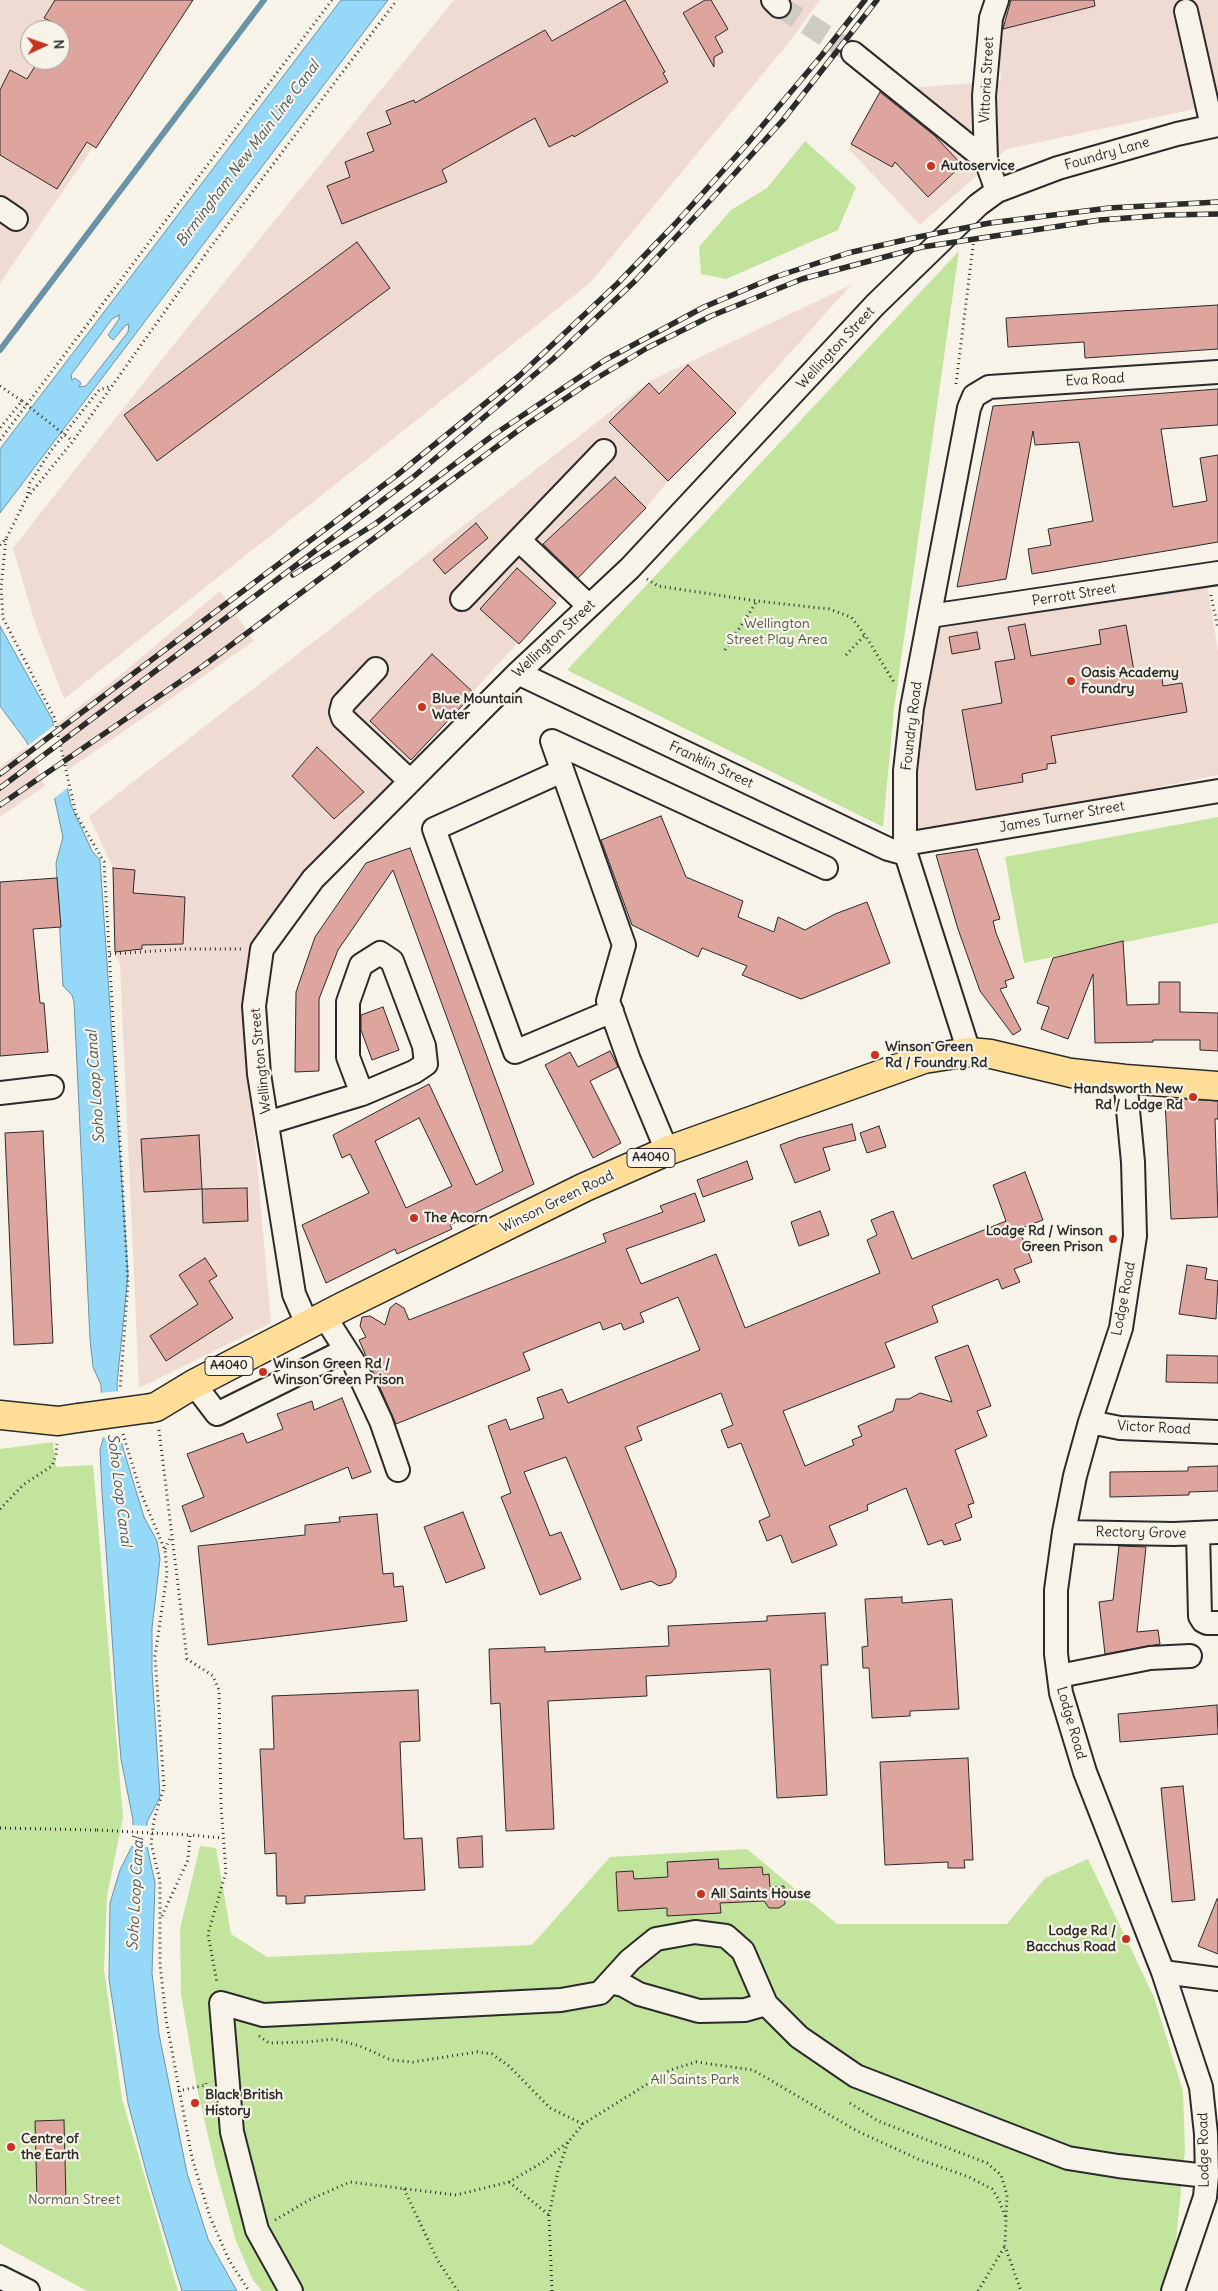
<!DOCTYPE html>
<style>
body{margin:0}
#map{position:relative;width:1218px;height:2291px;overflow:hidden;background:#f7f3e8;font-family:Delius,sans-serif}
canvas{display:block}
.north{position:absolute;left:20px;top:20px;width:50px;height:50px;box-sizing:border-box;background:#f7f3e8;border:1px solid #a5a39c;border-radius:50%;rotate:87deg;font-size:14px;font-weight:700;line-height:20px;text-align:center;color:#2b2b2b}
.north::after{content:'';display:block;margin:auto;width:18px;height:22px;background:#c8321e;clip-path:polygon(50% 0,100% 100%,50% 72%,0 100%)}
</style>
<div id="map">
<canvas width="1218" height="2291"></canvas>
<div class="north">N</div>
</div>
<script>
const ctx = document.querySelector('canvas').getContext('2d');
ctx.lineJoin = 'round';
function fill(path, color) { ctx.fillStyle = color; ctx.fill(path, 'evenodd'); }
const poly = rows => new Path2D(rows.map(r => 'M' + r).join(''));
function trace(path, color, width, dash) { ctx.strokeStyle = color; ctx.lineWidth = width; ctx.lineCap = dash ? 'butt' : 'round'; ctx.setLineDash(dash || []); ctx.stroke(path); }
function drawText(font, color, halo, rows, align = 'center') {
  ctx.font = font + ' Delius,sans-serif'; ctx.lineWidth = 4.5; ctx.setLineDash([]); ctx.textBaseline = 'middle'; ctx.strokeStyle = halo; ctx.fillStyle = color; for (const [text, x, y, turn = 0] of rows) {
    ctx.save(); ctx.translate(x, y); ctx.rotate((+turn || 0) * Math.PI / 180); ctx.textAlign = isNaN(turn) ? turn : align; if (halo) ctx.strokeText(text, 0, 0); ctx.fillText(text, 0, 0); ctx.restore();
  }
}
fill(poly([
 [0,0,194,0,0,283],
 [30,30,60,30,60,60,30,60],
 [454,0,820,0,786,46,590,283,64,699,36,626,13,548,175,343],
 [1011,0,1218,0,1218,104,1007,149,920,225,849,149,851,144,881,90,1001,81,998,31],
 [851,285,736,413,668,481,646,508,575,580,286,896,251,941,243,1004,271,1323,139,1388,120,965,115,952,113,868,89,816,650,381],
 [1207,583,1218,651,1218,775,914,836,918,711,936,628],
 [220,591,254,641,0,817,0,767,118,677]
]), '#f0dbd2');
fill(poly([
 [805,141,856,187,838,230,726,279,701,274,699,247,731,210,767,188],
 [959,251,894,709,883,827,567,670],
 [1218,817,1218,923,1024,963,1005,857],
 [53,1442,56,1467,93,1465,123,1817,107,1896,104,1969,122,2099,178,2291,87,2291,0,2244,0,1449],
 [200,1846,216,1848,231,1934,267,1957,532,1945,610,1857,747,1849,837,1924,1007,1924,1045,1878,1088,1859,1154,1997,1183,2091,1185,2150,1175,2251,1160,2291,262,2291,253,2280,236,2241,216,2170,197,2088,181,1994,180,1929]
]), '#c2e49d');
const water = poly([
 [341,0,388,0,0,513,0,449,341,0],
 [119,315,119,319,108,335,113,340,126,325,129,324,128,332,86,386,79,387,81,383,75,378,72,380,71,375,112,319,119,315],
 [0,626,52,719,71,805,92,851,100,860,128,1274,117,1384,120,1438,144,1517,157,1541,160,1559,152,1628,152,1671,160,1797,147,1822,147,1846,155,1883,152,1973,159,2034,187,2173,208,2239,237,2291,182,2291,147,2175,128,2103,109,1979,110,1903,120,1870,132,1846,133,1820,121,1759,118,1723,102,1492,100,1449,103,1440,101,1385,93,1367,90,1339,74,1002,72,995,63,986,56,863,63,837,54,796,26,741,0,706,0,626]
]);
fill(water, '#96d8f8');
trace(water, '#6b93a6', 1);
fill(poly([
 [56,724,70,786,52,800,26,747],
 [120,1391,122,1435,101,1438,99,1393],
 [130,1825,150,1826,149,1847,129,1846]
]), '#f7f3e8');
trace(poly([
 [0,350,264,0]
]), '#6b93a6', 6);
const building = poly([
 [55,0,193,0,96,148,87,142,57,189,0,155,0,90,10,70,27,79,39,60,60,60,60,30,58,30,60,26,44,18,55,0],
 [625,0,665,72,663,73,668,82,574,137,573,135,549,147,535,118,442,170,447,182,342,224,327,186,350,177,345,162,374,151,367,133,391,124,386,111,414,100,415,103,545,30,552,41,625,0],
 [705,0,711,0,728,29,715,37,723,52,714,57,714,67,683,13,705,0],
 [1011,0,1094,0,1095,6,1003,29,1011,0],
 [880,92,935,136,962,165,928,197,895,162,892,167,851,144,880,92],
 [357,242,390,288,157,461,124,415,357,242],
 [1218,305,1218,349,1085,358,1084,342,1008,347,1006,318,1218,305],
 [688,365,736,413,668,481,609,422,649,383,659,394,688,365],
 [1218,389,1218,425,1161,429,1173,507,1207,501,1200,458,1218,455,1218,542,1032,574,1028,549,1051,545,1048,529,1093,521,1079,442,1035,445,1033,431,1006,579,957,587,993,406,1218,389],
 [615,477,646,508,578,578,543,544,615,477],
 [476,523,488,538,445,574,433,560,476,523],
 [517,568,556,603,519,644,480,609,517,568],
 [1025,624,1031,656,1101,644,1099,630,1126,625,1135,677,1161,672,1163,686,1182,683,1187,712,1051,736,1056,763,1047,764,1047,769,1022,774,1023,782,976,790,962,710,1002,703,995,662,1015,659,1008,627,1025,624],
 [977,632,980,649,952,654,949,637,977,632],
 [432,654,474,693,411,760,370,721,432,654],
 [317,747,364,792,334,819,292,776,317,747],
 [661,816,686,877,743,901,738,917,774,932,778,917,805,930,835,914,867,902,890,963,801,999,742,975,747,966,702,948,698,957,632,925,601,840,661,816],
 [410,848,534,1184,450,1225,452,1229,397,1254,395,1249,326,1283,302,1225,369,1193,350,1154,342,1158,333,1135,429,1084,476,1185,503,1171,393,870,338,950,319,999,319,1071,295,1072,296,992,315,937,366,863,410,848],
 [419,1118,452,1186,406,1208,375,1141,419,1118],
 [977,849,1000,919,993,921,996,933,1014,978,1005,981,1007,987,1000,989,1021,1030,1013,1035,980,991,958,929,936,855,977,849],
 [113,868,135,870,133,893,185,897,183,944,142,945,142,949,115,952,113,868],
 [57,878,61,927,33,929,40,1003,44,1003,48,1052,0,1056,0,882,57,878],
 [1123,941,1127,1005,1159,1004,1159,982,1180,982,1180,1012,1218,1013,1218,1051,1200,1050,1200,1040,1153,1040,1153,1042,1095,1043,1093,974,1068,1039,1041,1029,1049,1007,1037,1003,1053,958,1123,941],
 [383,1007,399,1050,372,1060,361,1030,361,1015,383,1007],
 [610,1051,618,1067,590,1081,621,1143,593,1158,545,1065,570,1052,578,1067,610,1051],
 [1185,1099,1218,1101,1218,1119,1215,1119,1218,1217,1171,1219,1165,1100,1185,1099],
 [852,1124,856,1140,823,1148,830,1170,795,1183,780,1145,798,1138,852,1124],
 [879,1126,886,1147,867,1153,860,1133,879,1126],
 [43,1131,53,1343,14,1345,5,1133,43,1131],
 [199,1135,202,1189,144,1192,141,1139,199,1135],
 [747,1161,753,1179,703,1197,697,1180,747,1161],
 [1025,1172,1043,1220,1019,1229,1032,1262,1014,1269,1020,1282,1002,1289,998,1279,932,1306,938,1322,885,1343,895,1367,783,1411,805,1466,854,1445,852,1440,862,1436,858,1426,893,1411,896,1399,909,1399,920,1393,952,1402,935,1357,968,1345,991,1406,977,1411,987,1436,955,1450,974,1503,968,1505,972,1517,955,1524,961,1540,944,1545,942,1540,928,1545,906,1488,867,1505,868,1510,829,1526,837,1545,792,1563,781,1535,767,1541,759,1521,770,1516,741,1443,728,1448,721,1430,733,1425,721,1393,637,1427,642,1440,625,1447,676,1571,676,1577,671,1583,659,1586,651,1581,621,1590,566,1457,524,1472,550,1536,561,1532,581,1579,540,1595,501,1497,511,1493,488,1426,506,1419,510,1430,544,1418,537,1398,562,1389,568,1403,700,1350,678,1297,640,1313,644,1322,624,1330,621,1323,603,1330,600,1322,523,1353,530,1370,396,1424,359,1340,366,1337,360,1326,362,1317,370,1316,385,1325,390,1308,396,1303,404,1308,409,1320,606,1242,603,1234,663,1212,660,1206,695,1193,705,1221,626,1249,641,1284,716,1254,745,1328,880,1273,867,1240,877,1235,871,1220,893,1211,912,1259,1006,1221,993,1185,1025,1172],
 [247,1188,248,1221,203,1223,202,1189,247,1188],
 [820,1211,829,1235,799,1246,791,1222,820,1211],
 [205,1258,217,1276,209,1281,233,1318,166,1361,150,1336,198,1304,179,1275,205,1258],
 [1187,1265,1207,1268,1205,1279,1218,1281,1216,1319,1179,1314,1187,1265],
 [1167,1355,1218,1356,1218,1383,1166,1382,1167,1355],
 [342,1398,371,1472,352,1479,348,1467,191,1532,182,1506,204,1497,187,1454,243,1433,247,1443,283,1429,277,1414,312,1401,314,1410,342,1398],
 [1218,1466,1218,1491,1189,1492,1189,1495,1110,1497,1110,1472,1188,1471,1188,1467,1218,1466],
 [463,1512,485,1568,446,1583,424,1527,463,1512],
 [377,1514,383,1574,393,1573,394,1587,403,1586,407,1621,208,1645,198,1546,305,1535,305,1525,340,1522,339,1517,377,1514],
 [1119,1546,1146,1547,1137,1632,1158,1630,1160,1644,1105,1654,1099,1602,1113,1600,1119,1546],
 [902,1597,902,1603,952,1599,959,1709,910,1711,910,1716,872,1718,869,1668,863,1668,862,1647,868,1646,865,1599,902,1597],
 [825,1613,828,1665,821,1665,827,1795,777,1798,770,1669,646,1676,647,1696,548,1701,554,1829,506,1831,500,1703,491,1704,489,1649,545,1647,545,1652,669,1646,668,1626,767,1621,767,1616,825,1613],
 [418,1690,420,1741,400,1742,404,1839,422,1838,425,1890,305,1896,305,1903,286,1904,286,1896,277,1896,276,1853,265,1854,260,1749,274,1749,272,1696,418,1690],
 [1217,1705,1218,1734,1120,1742,1118,1714,1217,1705],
 [968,1758,973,1860,964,1860,965,1868,948,1868,948,1862,885,1865,880,1762,968,1758],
 [1183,1786,1195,1900,1172,1902,1161,1788,1183,1786],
 [482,1836,483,1867,459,1868,457,1838,482,1836],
 [718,1859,719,1869,762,1867,763,1875,769,1874,770,1887,784,1886,785,1904,779,1908,769,1908,764,1901,720,1903,721,1913,667,1916,667,1908,618,1911,616,1872,633,1871,634,1879,668,1877,667,1862,718,1859],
 [1217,1899,1218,1899,1218,1954,1198,1946,1217,1899],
 [64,2120,66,2200,37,2200,35,2121,64,2120]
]);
fill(building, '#dea49e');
trace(building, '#2b2b2b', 1);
trace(poly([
 [779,6,853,53]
]), '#cecbc2', 22, [22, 11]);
const minor = poly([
 [773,0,779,6],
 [1186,11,1212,126],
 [853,53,986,160,997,191],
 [986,160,984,96,991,18,997,0],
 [0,208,16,219],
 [519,540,589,606],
 [462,599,604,451],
 [930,616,1218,573],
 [376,669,343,704,341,712,343,718,410,781],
 [518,673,888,849,906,854],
 [562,771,434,829,515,1052,612,1011],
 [905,844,1218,791],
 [969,1052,906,854,905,844,905,771,912,708,969,408,974,396,989,387,1218,372],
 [1125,1079,1133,1162,1135,1236,1121,1328,1090,1422,1075,1476,1064,1532,1056,1590,1056,1654,1061,1693,1085,1772,1163,1972,1201,2087,1206,2134,1207,2176,1205,2197,1173,2291],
 [0,1093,52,1087],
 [267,1123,362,1094,348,1057,348,1002,361,965,380,953,392,961,424,1046,426,1064,414,1072,362,1094],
 [667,1151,629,1060,608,1001,624,945,552,741,826,868],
 [325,1317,353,1361,381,1421,398,1470],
 [308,1326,294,1294,259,1074,254,1006,262,949,313,879,518,673,630,568,875,305,978,205,997,191,1058,168,1177,134,1218,125],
 [194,1384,217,1414,346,1350],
 [1090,1422,1120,1428,1218,1432],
 [1064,1532,1174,1534,1218,1532],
 [1198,1533,1200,1616,1203,1621,1207,1623,1218,1623],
 [1059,1676,1150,1658,1190,1656],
 [1163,1972,1218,1979],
 [610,1982,623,1985,639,1994,699,2011,745,2010,766,2004],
 [0,2277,28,2291],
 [291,2291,257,2230,232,2132,221,2003,263,2015,561,2000,600,1993,630,1960,656,1939,695,1932,726,1936,743,1951,766,2004,799,2037,856,2076,1068,2158,1118,2166,1207,2176]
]);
const major = poly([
 [151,1408,156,1407,194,1384,342,1307,585,1187,667,1151,924,1059,969,1052,991,1054,1071,1073,1125,1079,1218,1086],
 [0,1415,58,1421,78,1418]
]);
trace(minor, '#2b2b2b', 26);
trace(major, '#2b2b2b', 31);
trace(poly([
 [956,384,974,238],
 [0,386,22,401,0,428],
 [0,440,332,0],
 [27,498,30,483,50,452,99,390,111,386],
 [6,539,1,587,3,618,54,717,76,814,104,862,128,1283,120,1390],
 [0,545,6,539,26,499,73,441,210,248,397,0],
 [647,579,658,586,757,601,829,609,851,617,865,635,895,684],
 [1211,595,1218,629],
 [725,650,757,601],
 [846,655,865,635],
 [110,954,185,949,242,949],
 [159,1430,187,1659,213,1676,219,1690,221,1806,226,1872,208,1934,217,1983],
 [123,1434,141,1493,165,1550,167,1574,155,1656,164,1787,154,1820,151,1843,160,1881,160,1964,166,2019,192,2158,210,2217,229,2260,249,2291],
 [0,1509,23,1485,52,1466,56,1455,57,1444],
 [165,1549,171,1536],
 [0,1828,97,1830],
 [162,1916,188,1860,190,1835,223,1838],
 [259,2036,269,2043,308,2042,334,2039,360,2046,391,2060,413,2062,477,2052,492,2054,509,2066,550,2108,583,2124],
 [178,2091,206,2085,206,2083],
 [850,2103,878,2121,987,2163,1001,2175,1007,2195,1006,2217],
 [509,2182,549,2215],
 [404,2189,438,2261,458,2291],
 [275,2220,311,2199,350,2182,456,2195,509,2182,543,2162,569,2141,583,2124,670,2070,696,2062,753,2070,857,2131,918,2159,969,2177,992,2189,999,2200,1006,2219,1005,2246,1021,2291],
 [552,2291,549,2215,558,2171,568,2142],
 [978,2291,1005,2246]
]), '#2b2b2b', 3, [1, 4]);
trace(minor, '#f7f3e8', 22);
trace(major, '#fedd96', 28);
const rail = poly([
 [293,575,375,524,492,436,605,360,704,307,775,277,848,253,913,238,990,223,1109,208,1218,202],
 [0,774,397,475,519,376,617,284,675,224,747,144,822,55,865,0],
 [0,788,412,478,553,359,636,280,718,192,783,120,877,0],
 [0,805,203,666,523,427,587,384,647,348,711,316,802,279,922,247,1100,220,1167,215,1218,214]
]);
trace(rail, '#2b2b2b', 5.5);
trace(rail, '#f7f3e8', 4, [11]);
const majorBridge = poly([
 [78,1418,151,1408]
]);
trace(majorBridge, '#2b2b2b', 31, []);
trace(poly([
 [22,401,70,439],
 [97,1830,190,1835]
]), '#2b2b2b', 3, [1, 4]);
trace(majorBridge, '#fedd96', 28);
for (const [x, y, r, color] of [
 [931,166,5,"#c8321e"],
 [1071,681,5,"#c8321e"],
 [422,707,5,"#c8321e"],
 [875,1055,5,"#c8321e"],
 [1193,1097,5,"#c8321e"],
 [414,1218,5,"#c8321e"],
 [1113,1239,5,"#c8321e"],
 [263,1372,5,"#c8321e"],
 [701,1894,5,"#c8321e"],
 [1126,1939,5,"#c8321e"],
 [195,2103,5,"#c8321e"],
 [11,2147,5,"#c8321e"]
]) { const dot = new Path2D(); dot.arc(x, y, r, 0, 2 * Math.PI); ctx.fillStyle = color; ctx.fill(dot); trace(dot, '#f7f3e8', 2); }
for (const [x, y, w] of [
 [651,1158,48],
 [229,1366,48]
]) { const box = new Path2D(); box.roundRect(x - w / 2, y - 9.5, w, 19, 4); ctx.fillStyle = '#f7f3e8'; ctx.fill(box); trace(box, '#2b2b2b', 1); }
drawText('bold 12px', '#2b2b2b', null, [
 ["A4040",651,1158],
 ["A4040",229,1366]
]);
drawText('14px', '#2b2b2b', '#f7f3e8', [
 ["Vittoria Street",987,80,-87],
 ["Foundry Lane",1107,154,-16],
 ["Wellington Street",836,348,-47],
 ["Eva Road",1095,380,-3],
 ["Perrott Street",1074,595,-9],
 ["Wellington Street",554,639,-43],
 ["Foundry Road",912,726,-83],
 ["Franklin Street",711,765,25],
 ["James Turner Street",1062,817,-10],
 ["Wellington Street",261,1061,-96],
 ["Winson Green Road",557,1202,-26],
 ["Lodge Road",1124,1299,-79],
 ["Victor Road",1154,1428,3],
 ["Rectory Grove",1141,1533,1],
 ["Lodge Road",1071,1723,74],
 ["Lodge Road",1204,2150,-91]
]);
drawText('bold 14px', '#2b2b2b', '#f7f3e8', [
 ["Autoservice",941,166],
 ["Oasis Academy",1081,673],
 ["Foundry",1081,689],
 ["Blue Mountain",432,699],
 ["Water",432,715],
 ["Winson Green",885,1047],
 ["Rd / Foundry Rd",885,1063],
 ["Handsworth New",1183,1089,"right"],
 ["Rd / Lodge Rd",1183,1105,"right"],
 ["The Acorn",424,1218],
 ["Lodge Rd / Winson",1103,1231,"right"],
 ["Green Prison",1103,1247,"right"],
 ["Winson Green Rd /",273,1364],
 ["Winson Green Prison",273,1380],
 ["All Saints House",711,1894],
 ["Lodge Rd /",1116,1931,"right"],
 ["Bacchus Road",1116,1947,"right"],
 ["Black British",205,2095],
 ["History",205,2111],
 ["Centre of",21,2139],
 ["the Earth",21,2155]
], 'left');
drawText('14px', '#515948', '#f7f3e8', [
 ["Wellington",777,624],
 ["Street Play Area",777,640],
 ["All Saints Park",695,2080],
 ["Norman Street",74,2200]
]);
drawText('italic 15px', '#46565e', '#f7f3e8', [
 ["Birmingham New Main Line Canal",248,154,-53],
 ["Soho Loop Canal",96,1087,-94],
 ["Soho Loop Canal",119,1490,83],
 ["Soho Loop Canal",136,1894,-87]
]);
</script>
